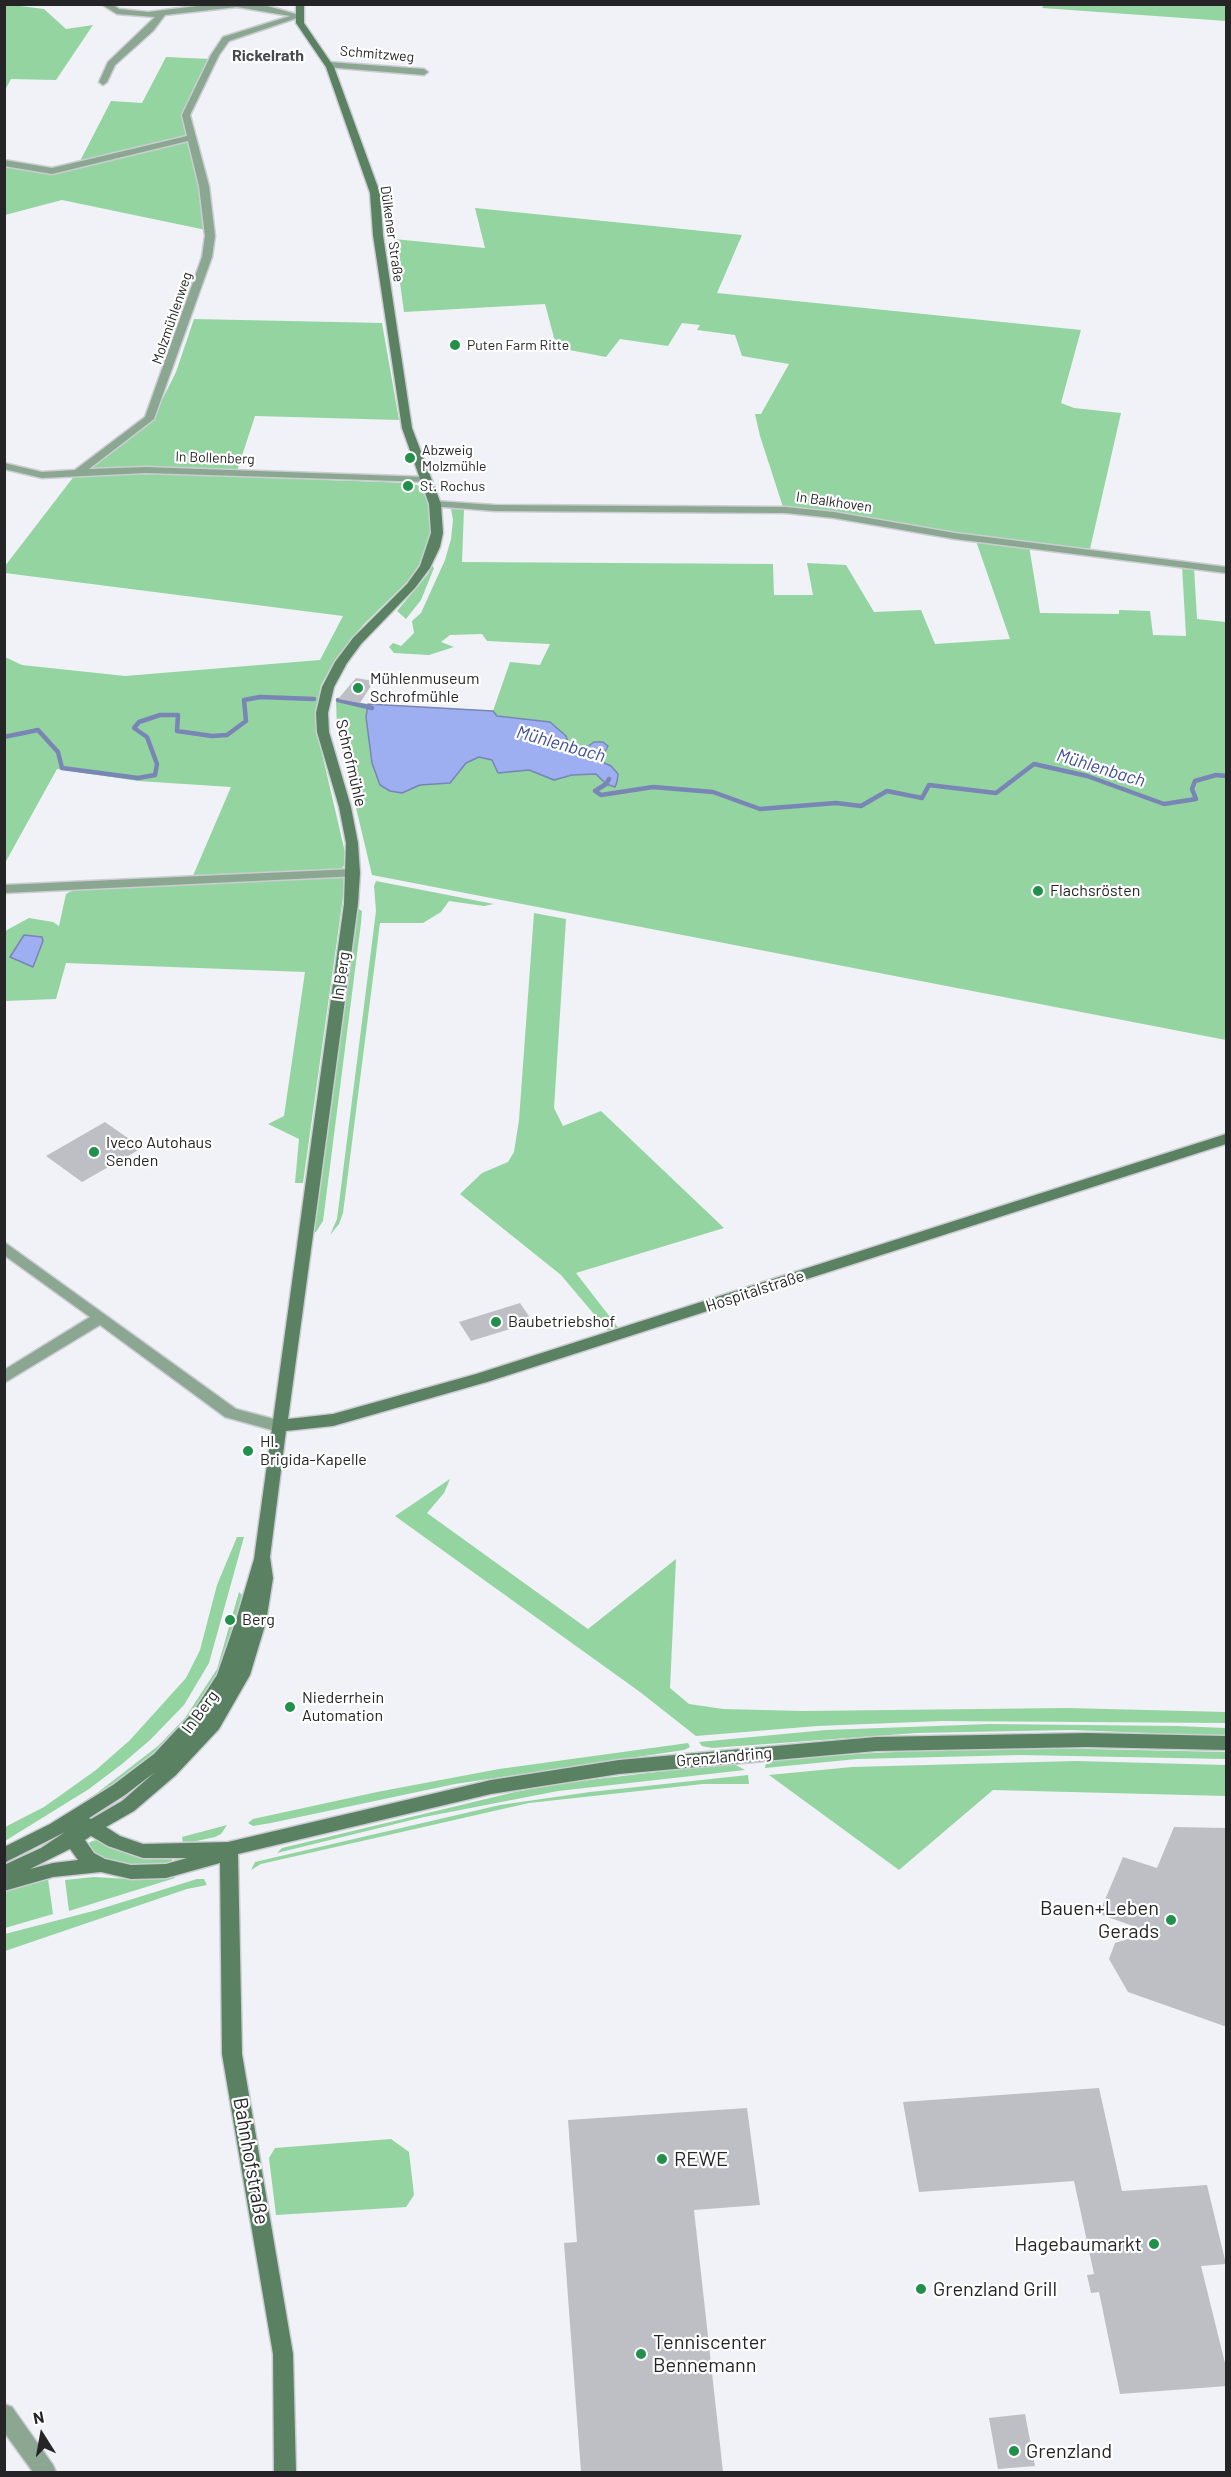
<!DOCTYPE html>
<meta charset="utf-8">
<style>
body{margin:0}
#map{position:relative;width:1231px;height:2477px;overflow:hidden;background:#f0f2f7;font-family:Barlow,sans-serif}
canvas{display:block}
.frame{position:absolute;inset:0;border:6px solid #252527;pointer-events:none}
.north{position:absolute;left:12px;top:2405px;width:60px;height:60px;-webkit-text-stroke:4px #fff;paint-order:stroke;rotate:349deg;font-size:16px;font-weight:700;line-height:24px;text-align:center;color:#252527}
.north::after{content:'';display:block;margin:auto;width:21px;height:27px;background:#252527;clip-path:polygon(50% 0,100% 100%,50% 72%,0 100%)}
</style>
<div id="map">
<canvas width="1231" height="2477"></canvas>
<div class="frame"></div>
<div class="north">N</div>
</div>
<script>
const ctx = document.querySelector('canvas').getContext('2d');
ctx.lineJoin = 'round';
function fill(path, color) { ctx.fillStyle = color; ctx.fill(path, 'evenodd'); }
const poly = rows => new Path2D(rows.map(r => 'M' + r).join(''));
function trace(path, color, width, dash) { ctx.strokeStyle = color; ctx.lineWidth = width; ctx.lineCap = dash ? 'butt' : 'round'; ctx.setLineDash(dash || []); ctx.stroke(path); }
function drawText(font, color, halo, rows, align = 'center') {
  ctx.font = font + ' Barlow,sans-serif'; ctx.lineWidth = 4.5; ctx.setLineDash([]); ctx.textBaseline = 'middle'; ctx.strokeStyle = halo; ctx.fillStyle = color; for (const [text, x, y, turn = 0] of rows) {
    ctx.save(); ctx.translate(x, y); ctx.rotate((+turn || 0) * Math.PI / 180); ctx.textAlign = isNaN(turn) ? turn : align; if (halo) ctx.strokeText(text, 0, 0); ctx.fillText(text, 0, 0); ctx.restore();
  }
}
fill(poly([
 [5,4,44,9,66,29,93,25,56,80,11,79,5,90],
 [1044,5,1226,5,1226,21,1042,8],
 [166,57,210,59,185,115,206,207,206,230,62,200,5,215,5,162,51,170,78,165,111,101,142,103],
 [475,208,742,235,717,293,1081,330,1061,403,1074,408,1121,413,1090,549,959,534,841,514,783,507,760,436,755,414,761,414,789,364,742,356,735,335,697,330,700,325,682,323,668,346,620,339,606,357,559,348,556,345,545,304,404,312,394,239,485,248],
 [194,319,382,323,399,420,255,416,237,471,95,469,91,466,152,420,176,372],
 [145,473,408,483,417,485,426,491,432,516,431,539,426,555,408,581,363,625,335,660,321,685,315,715,317,732,347,861,341,870,192,878,231,787,138,781,57,769,5,863,5,657,22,665,125,676,320,660,343,616,5,573,5,566,75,475],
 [451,509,464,509,462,562,773,564,774,595,813,595,807,563,846,565,874,612,921,610,935,644,1010,639,976,541,1029,546,1040,613,1119,614,1119,610,1150,611,1153,635,1186,636,1182,565,1194,567,1197,619,1226,622,1226,1040,372,875,337,728,336,699,368,704,366,717,402,793,420,785,450,783,466,763,479,757,492,760,498,773,529,770,554,779,572,775,596,774,606,784,615,787,611,766,598,760,597,755,603,742,594,742,584,749,575,749,518,718,497,716,493,711,510,662,540,665,550,644,487,641,482,634,450,635,441,642,454,647,429,655,394,653,389,647,393,643,401,646,414,633,412,621,421,613,445,560,451,539,453,520],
 [432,566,434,568,421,600,406,619,397,611,428,574],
 [342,876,345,878,344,890,303,1183,295,1183,299,1139,268,1124,284,1116,305,972,66,963,56,999,5,1001,5,931,29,918,53,922,59,926,66,894,77,888],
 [376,881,494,904,484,906,449,901,441,912,423,923,380,923,343,1213,339,1224,330,1235,337,1219,376,911,374,886],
 [357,908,362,911,361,923,323,1221,316,1232,312,1233],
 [534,913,566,919,554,1108,563,1126,601,1111,724,1228,576,1273,620,1330,609,1332,561,1275,460,1194,482,1173,508,1162,514,1152,519,1120],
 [450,1479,444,1493,427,1513,588,1629,676,1559,670,1688,689,1704,723,1709,803,1711,1067,1708,1226,1712,1226,1723,942,1721,817,1726,696,1736,640,1692,395,1516],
 [237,1537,244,1537,209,1663,184,1705,150,1740,122,1764,89,1789,5,1841,5,1827,44,1807,96,1770,130,1740,186,1678,200,1650,217,1585],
 [239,1592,242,1595,222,1674,175,1739,86,1808,38,1831,97,1793,158,1746,185,1718,217,1669],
 [990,1724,1177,1726,1226,1728,1226,1736,1072,1730,917,1733,712,1748,702,1746,699,1742,826,1730],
 [688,1743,690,1747,684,1750,455,1784,271,1823,253,1826,248,1823,253,1819,377,1792,499,1769],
 [1043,1748,1226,1752,1226,1759,1020,1755,857,1759,765,1768,766,1762,798,1757,933,1750],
 [1076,1761,1226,1765,1226,1796,993,1790,899,1870,769,1775,852,1767],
 [732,1763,745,1770,558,1791,424,1817,277,1853,282,1848,515,1792,564,1783],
 [748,1775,749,1784,703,1784,529,1803,261,1864,251,1870,255,1862,500,1805,590,1792],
 [227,1825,221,1834,215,1837,183,1844,182,1837],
 [96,1840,116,1850,131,1854,172,1856,172,1864,145,1867,116,1864,95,1855,88,1846,90,1842],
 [172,1874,175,1878,69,1911,65,1880,94,1877,145,1880],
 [48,1879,53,1914,5,1928,5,1891],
 [197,1879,204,1879,207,1885,187,1889,5,1951,5,1934,97,1910],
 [391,2139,409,2152,414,2195,406,2207,276,2215,269,2158,275,2148]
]), '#93d4a1');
const water = poly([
 [368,704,493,711,497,716,550,722,566,736,569,745,575,749,584,749,594,742,603,742,608,746,605,752,597,755,598,760,611,766,618,774,617,782,615,787,606,784,596,774,572,775,554,780,529,770,498,773,492,760,479,757,466,763,450,783,420,785,402,793,390,791,380,785,372,763,366,717,368,704],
 [24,935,42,937,43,941,33,967,10,957,24,935]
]);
fill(water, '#9daef1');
trace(water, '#7985b4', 1.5);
trace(poly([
 [338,700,372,708],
 [4,737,38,730,58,752,62,768,138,778,155,775,157,764,147,737,134,728,139,722,160,715,178,715,177,731,212,736,227,735,246,721,244,700,260,697,314,699],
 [609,779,606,784,595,791,601,795,653,787,713,792,760,809,836,803,861,806,887,791,922,798,929,785,996,793,1034,764,1087,776,1164,804,1196,799,1192,789,1195,781,1216,775,1226,776]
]), '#7985b4', 4.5);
fill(poly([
 [356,678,374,681,360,703,338,699],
 [105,1122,142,1148,82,1182,46,1156],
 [520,1303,533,1322,471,1341,459,1322],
 [1174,1827,1227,1828,1227,2027,1128,1992,1109,1959,1115,1943,1150,1932,1099,1914,1123,1857,1157,1868],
 [1099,2088,1122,2191,1207,2185,1226,2264,1201,2266,1227,2371,1227,2386,1120,2394,1099,2292,1091,2293,1087,2275,1094,2274,1074,2181,919,2192,903,2102],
 [747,2108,760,2205,694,2210,723,2472,581,2472,564,2243,577,2242,568,2120],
 [1025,2414,1035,2466,998,2469,989,2418]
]), '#bdbfc4');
const street = poly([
 [101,4,112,4,119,9,148,12,213,4,260,4,303,16,229,41,219,55,190,115,209,186,215,236,212,257,154,419,89,469,146,467,426,477,430,478,430,482,146,473,42,478,4,469,4,463,42,472,75,470,145,417,202,257,205,236,199,186,188,141,52,174,4,166,4,160,52,168,187,136,182,115,211,55,223,37,290,16,237,7,165,15,153,31,115,65,107,82,103,85,99,82,108,62,155,17,117,14,101,4],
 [329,62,424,69,428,72,424,75,326,67,326,63,329,62],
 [435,501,495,505,786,507,834,512,955,533,1226,567,1226,573,955,539,834,518,786,513,495,511,431,506,431,502,435,501],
 [353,869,358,870,360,873,358,876,4,893,4,885,353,869],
 [4,1242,236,1409,285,1422,287,1426,285,1430,279,1432,225,1417,100,1325,4,1383,4,1370,90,1317,4,1255,4,1242],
 [4,2404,12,2407,53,2465,56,2472,33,2472,4,2432,4,2404]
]);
const secondary = poly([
 [296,4,304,4,304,23,334,67,380,193,383,235,412,428,441,504,443,533,440,547,430,568,415,588,361,644,347,663,334,687,328,713,329,732,351,807,358,843,360,873,358,904,288,1419,333,1414,476,1374,1226,1134,1226,1144,487,1382,333,1426,286,1431,270,1557,273,1578,266,1622,250,1675,219,1729,176,1775,134,1811,106,1827,120,1836,143,1844,228,1842,491,1780,619,1760,876,1737,1087,1733,1226,1736,1226,1750,1087,1747,876,1751,619,1774,491,1794,238,1854,242,2054,293,2354,296,2472,274,2472,273,2354,222,2054,220,1863,166,1878,131,1879,101,1872,53,1877,4,1891,4,1865,41,1848,65,1832,4,1863,4,1847,50,1824,113,1785,154,1754,193,1712,217,1675,236,1620,254,1559,344,904,346,843,339,807,317,732,316,713,322,687,335,662,353,638,407,584,420,566,431,533,429,504,402,428,373,235,370,193,326,67,296,23,296,4],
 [155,1772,122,1801,91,1819,89,1818,125,1795,155,1772],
 [91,1836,108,1846,143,1858,187,1858,166,1864,131,1865,105,1859,94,1853,85,1840,91,1836],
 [70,1849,78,1860,53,1863,30,1869,70,1849]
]);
trace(street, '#cbcdd2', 3);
trace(secondary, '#cbcdd2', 3);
fill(street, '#8ca791');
fill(secondary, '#5a8262');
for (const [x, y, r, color] of [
 [455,345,6,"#20904a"],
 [410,458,6,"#20904a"],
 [408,486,6,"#20904a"],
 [358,688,6,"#20904a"],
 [1038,891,6,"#20904a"],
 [94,1152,6,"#20904a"],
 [496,1322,6,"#20904a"],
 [248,1451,6,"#20904a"],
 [230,1620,6,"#20904a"],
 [290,1707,6,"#20904a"],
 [1171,1920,6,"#20904a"],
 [662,2159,6,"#20904a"],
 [1154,2244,6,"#20904a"],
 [921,2289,6,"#20904a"],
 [641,2354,6,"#20904a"],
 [1014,2451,6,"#20904a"]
]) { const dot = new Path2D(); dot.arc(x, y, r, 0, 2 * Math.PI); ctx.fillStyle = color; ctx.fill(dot); trace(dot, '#fff', 2); }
drawText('14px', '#252527', '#fff', [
 ["Schmitzweg",377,54,5],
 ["Dülkener Straße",392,234,82],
 ["Molzmühlenweg",172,318,-71],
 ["In Bollenberg",215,458,2],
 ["In Balkhoven",834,502,8]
]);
drawText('14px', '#252527', '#fff', [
 ["Puten Farm Ritte",467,345],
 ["Abzweig",422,450],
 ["Molzmühle",422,466],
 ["St. Rochus",420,486]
], 'left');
drawText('bold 16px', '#494a4f', '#fff', [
 ["Rickelrath",268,56]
]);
drawText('16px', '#252527', '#fff', [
 ["Mühlenmuseum",370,679],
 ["Schrofmühle",370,697],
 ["Flachsrösten",1050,891],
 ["Iveco Autohaus",106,1143],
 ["Senden",106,1161],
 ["Baubetriebshof",508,1322],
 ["Hl.",260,1442],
 ["Brigida-Kapelle",260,1460],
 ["Berg",242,1620],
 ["Niederrhein",302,1698],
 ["Automation",302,1716]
], 'left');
drawText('16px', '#252527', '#fff', [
 ["Schrofmühle",351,763,77],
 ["In Berg",341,976,-82],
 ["Hospitalstraße",755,1291,-18],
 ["In Berg",200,1712,-53],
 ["Grenzlandring",724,1757,-5]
]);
drawText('italic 18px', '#3f4d9c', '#fff', [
 ["Mühlenbach",561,744,16],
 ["Mühlenbach",1101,768,17]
]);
drawText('20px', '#252527', '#fff', [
 ["Bauen+Leben",1159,1908,"right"],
 ["Gerads",1159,1931,"right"],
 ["REWE",674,2159],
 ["Hagebaumarkt",1142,2244,"right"],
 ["Grenzland Grill",933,2289],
 ["Tenniscenter",653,2342],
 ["Bennemann",653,2365],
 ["Grenzland",1026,2451]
], 'left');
drawText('20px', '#252527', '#fff', [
 ["Bahnhofstraße",251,2161,80]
]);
</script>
